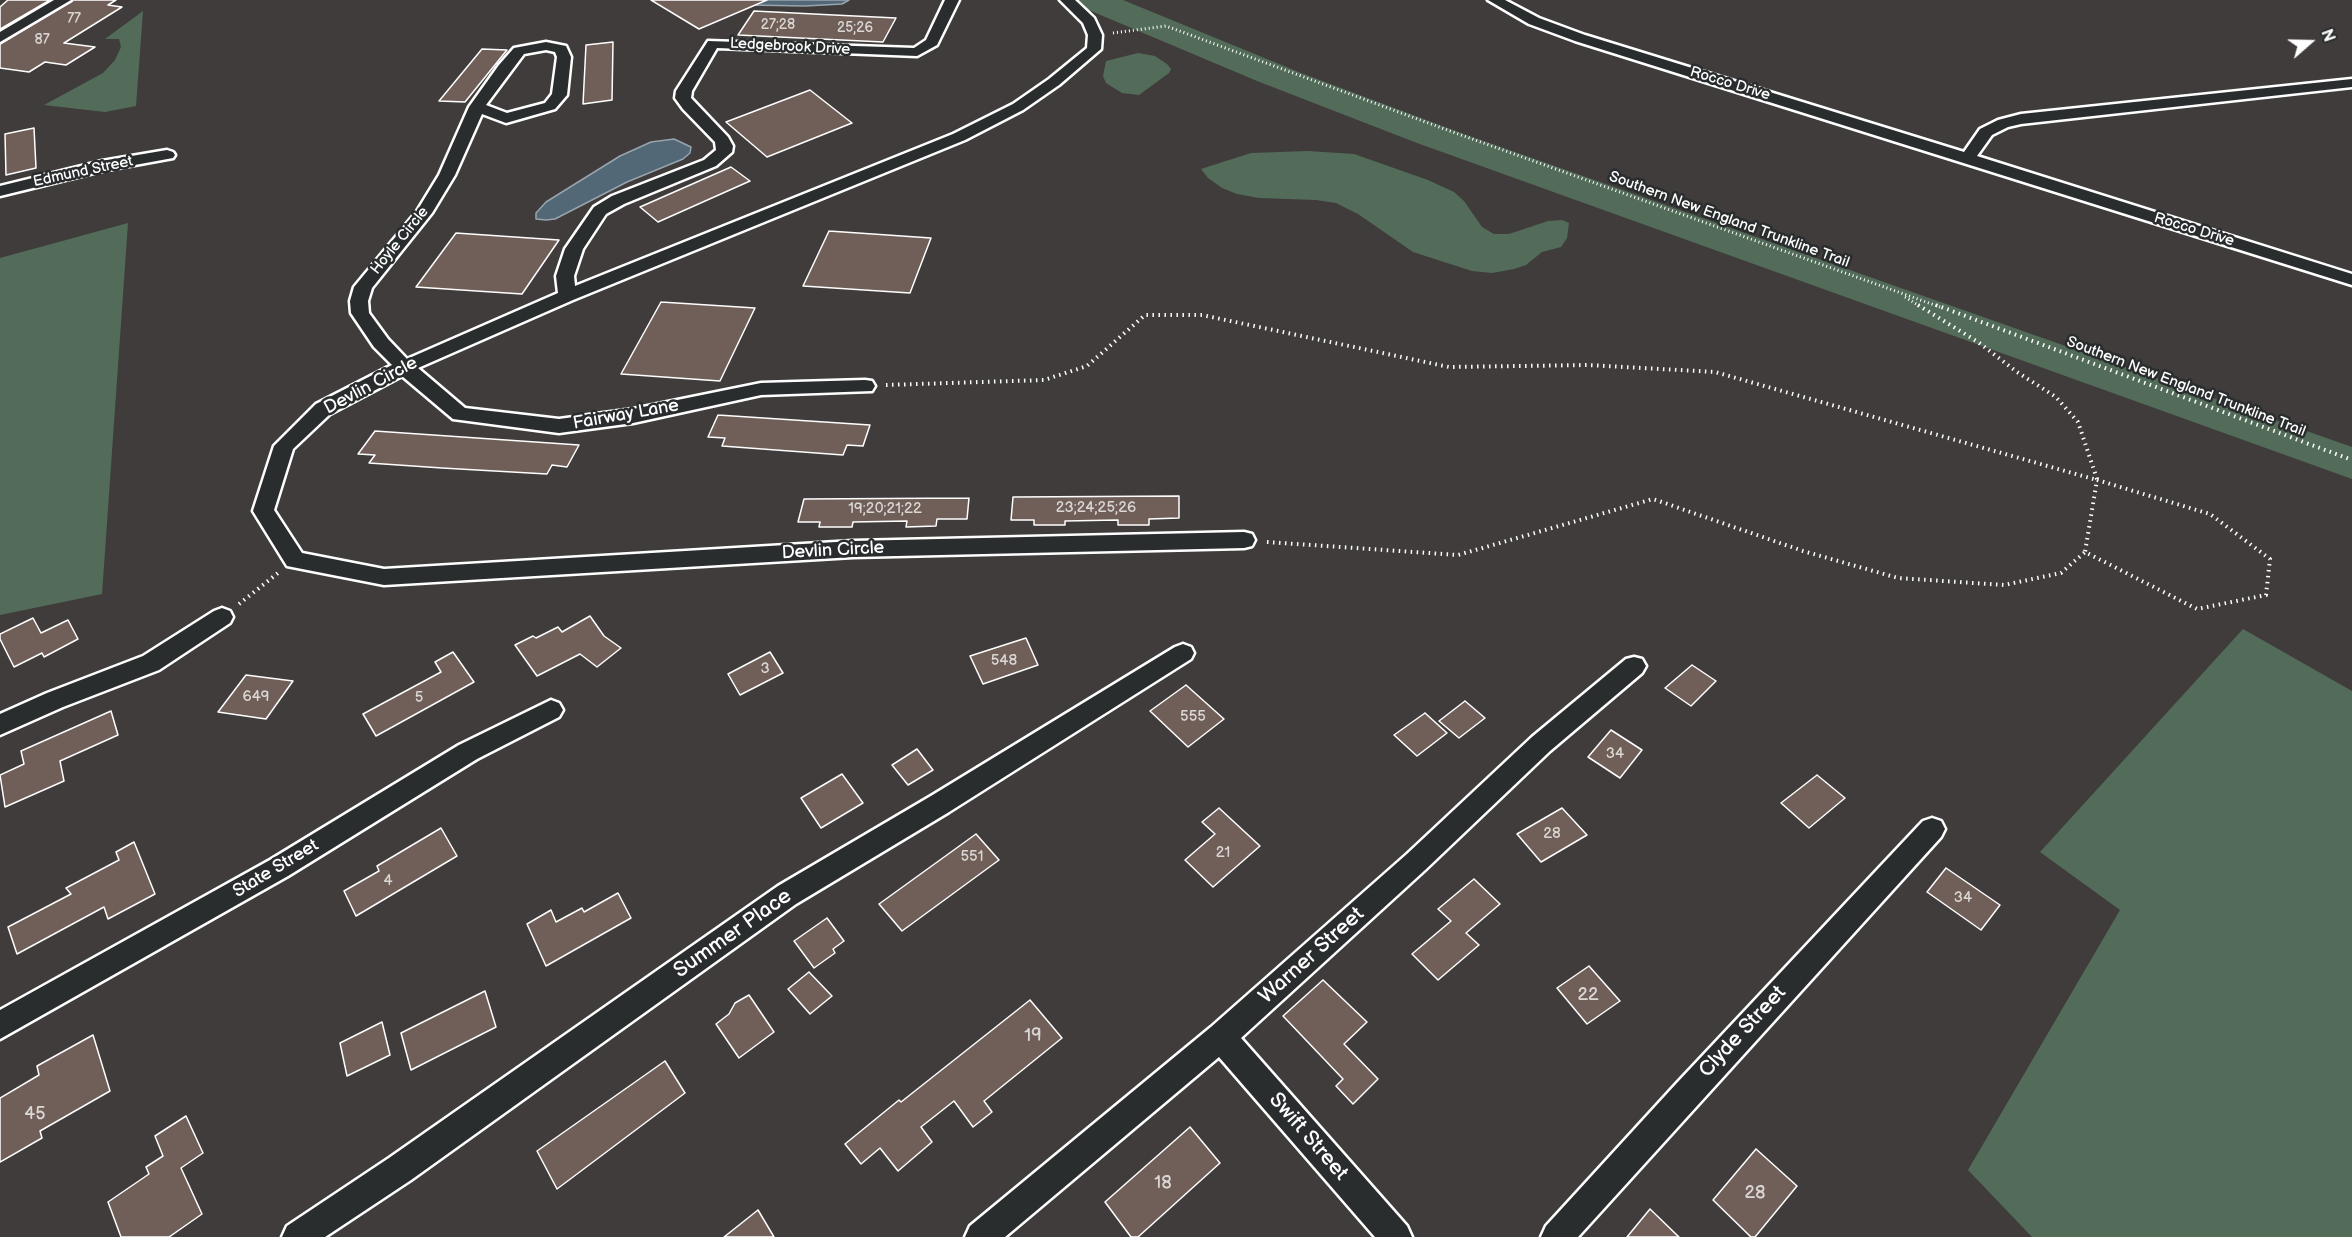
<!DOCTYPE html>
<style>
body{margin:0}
#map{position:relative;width:2352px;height:1237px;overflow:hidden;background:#3f3c3b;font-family:"Balsamiq Sans",sans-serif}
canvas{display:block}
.north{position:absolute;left:2280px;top:12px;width:60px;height:60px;-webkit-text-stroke:4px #2a2d2e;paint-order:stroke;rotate:70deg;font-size:16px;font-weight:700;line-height:24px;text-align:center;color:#fff}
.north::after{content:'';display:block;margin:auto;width:21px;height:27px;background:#fff;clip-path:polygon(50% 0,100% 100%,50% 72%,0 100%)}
</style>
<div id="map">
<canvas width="2352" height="1237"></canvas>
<div class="north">N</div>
</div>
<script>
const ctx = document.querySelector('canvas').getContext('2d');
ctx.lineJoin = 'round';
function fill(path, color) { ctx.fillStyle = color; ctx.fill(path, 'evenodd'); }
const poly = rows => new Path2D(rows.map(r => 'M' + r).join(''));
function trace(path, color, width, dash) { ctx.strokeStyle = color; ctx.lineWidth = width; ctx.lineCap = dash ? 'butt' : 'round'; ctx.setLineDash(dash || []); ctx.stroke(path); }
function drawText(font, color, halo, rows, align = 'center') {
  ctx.font = font + ' "Balsamiq Sans",sans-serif'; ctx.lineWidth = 5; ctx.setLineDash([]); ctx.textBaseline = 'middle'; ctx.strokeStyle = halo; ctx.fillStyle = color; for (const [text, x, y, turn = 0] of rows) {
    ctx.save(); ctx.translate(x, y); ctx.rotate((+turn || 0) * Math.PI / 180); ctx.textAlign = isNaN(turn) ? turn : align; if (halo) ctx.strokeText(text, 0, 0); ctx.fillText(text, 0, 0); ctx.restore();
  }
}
fill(poly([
 [1065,0,1123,0,1301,73,1461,133,2352,447,2352,479,1417,143,1257,81],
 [143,11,136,106,105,112,44,105,103,73,115,60,121,47,119,39,105,39],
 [1138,53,1155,56,1167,64,1171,69,1169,73,1139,95,1122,93,1106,83,1103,76,1106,61],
 [1308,151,1354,154,1428,180,1454,192,1464,201,1482,227,1494,234,1509,234,1548,221,1562,220,1569,223,1567,238,1561,247,1542,252,1526,265,1514,269,1492,273,1472,271,1413,252,1358,214,1336,203,1316,200,1259,198,1237,194,1222,188,1208,178,1201,169,1251,153],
 [128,223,102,594,0,615,0,258],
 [2243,629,2352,691,2352,1237,2032,1237,1968,1170,2120,910,2040,852]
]), '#536c59');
const water = poly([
 [743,0,849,0,842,4,805,6,748,5,743,0],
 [674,139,691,147,690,153,683,159,627,182,555,219,546,220,536,219,536,213,546,202,620,156,651,142,674,139]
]);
fill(water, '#536877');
trace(water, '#98a4ad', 1.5);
const building = poly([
 [8,0,50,0,0,29,0,7,8,0],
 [73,0,116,0,108,5,122,7,64,43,95,47,66,65,45,62,29,72,0,68,0,44,73,0],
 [651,0,767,0,699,29,651,0],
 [754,11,834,15,896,18,883,42,738,35,754,11],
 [613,42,612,100,583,104,586,45,613,42],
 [482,49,507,50,465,102,439,101,482,49],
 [810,90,852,123,767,157,726,122,810,90],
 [34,128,36,168,6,175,5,134,34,128],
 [731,167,750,181,658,222,640,207,731,167],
 [829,231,931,238,910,293,803,286,829,231],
 [456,233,559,240,522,294,416,287,456,233],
 [661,302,755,308,720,381,621,374,661,302],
 [718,415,870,425,863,446,847,445,843,455,722,446,725,438,708,437,718,415],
 [375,431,579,445,567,467,552,465,547,474,442,468,369,463,375,455,358,454,375,431],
 [1179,496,1179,518,1149,519,1149,525,1118,525,1118,520,1065,521,1065,525,1034,525,1034,520,1011,520,1013,497,1179,496],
 [969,498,967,519,937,519,936,526,906,527,907,521,853,522,852,527,819,527,820,522,798,522,804,499,969,498],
 [590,616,604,636,621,648,597,667,580,654,537,676,515,645,533,636,536,638,558,627,562,632,590,616],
 [33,618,41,633,68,620,78,639,44,657,42,653,14,667,0,639,0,634,33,618],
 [1026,638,1038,665,983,684,970,656,1026,638],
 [453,652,474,682,376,736,363,714,441,672,435,662,453,652],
 [770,652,783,673,740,695,728,674,770,652],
 [1692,665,1716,681,1691,706,1665,688,1692,665],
 [246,675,293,681,266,719,218,712,246,675],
 [1186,685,1224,719,1188,747,1150,711,1186,685],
 [1465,701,1485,718,1459,738,1439,721,1465,701],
 [111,711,118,735,60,761,64,781,5,807,0,775,24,764,21,751,111,711],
 [1425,713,1447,733,1417,756,1394,735,1425,713],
 [1611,730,1642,750,1620,778,1588,757,1611,730],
 [917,749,933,770,908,785,892,765,917,749],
 [842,774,863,803,821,828,801,798,842,774],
 [1817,775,1845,798,1809,828,1781,803,1817,775],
 [1219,808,1260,846,1213,887,1185,860,1215,834,1202,822,1219,808],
 [1562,808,1587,835,1541,862,1517,834,1562,808],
 [441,828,457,856,356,916,344,891,379,871,377,866,441,828],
 [976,834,999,860,902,931,879,904,976,834],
 [134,842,155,894,108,919,104,907,17,954,8,927,71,894,66,888,119,860,116,852,134,842],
 [1946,868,2000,905,1981,930,1927,892,1946,868],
 [1474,879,1500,904,1466,933,1479,945,1438,980,1412,954,1451,921,1438,909,1474,879],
 [618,893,631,918,546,966,527,924,551,910,556,922,582,908,584,912,618,893],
 [827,918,844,941,833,949,835,953,814,968,794,941,827,918],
 [1589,966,1620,1001,1587,1024,1557,988,1589,966],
 [809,972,832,996,810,1014,788,989,809,972],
 [1323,980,1367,1022,1344,1044,1378,1079,1353,1104,1336,1086,1343,1079,1283,1016,1323,980],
 [485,991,496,1027,411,1070,401,1033,485,991],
 [749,995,774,1032,739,1058,716,1024,729,1014,735,1003,749,995],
 [1030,1000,1062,1038,984,1101,992,1112,973,1127,954,1101,921,1127,932,1142,898,1171,880,1148,861,1164,845,1144,899,1100,901,1102,1030,1000],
 [382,1022,390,1055,347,1076,340,1043,382,1022],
 [93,1035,110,1091,40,1131,42,1138,0,1162,0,1098,39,1075,37,1066,93,1035],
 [665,1061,685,1093,557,1189,537,1151,665,1061],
 [186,1116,203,1153,181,1168,202,1214,169,1237,121,1237,108,1202,149,1174,146,1167,163,1156,155,1136,186,1116],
 [1190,1127,1220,1163,1138,1237,1131,1237,1105,1202,1190,1127],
 [1756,1149,1797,1186,1755,1237,1751,1237,1713,1200,1756,1149],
 [1650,1209,1679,1237,1627,1237,1650,1209],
 [758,1210,774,1237,724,1237,758,1210]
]);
fill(building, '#705f58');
trace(building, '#fff', 1.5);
const street = poly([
 [54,0,71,0,0,42,0,32,54,0],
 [945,0,959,0,937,45,917,56,717,48,692,91,691,98,728,137,733,146,732,152,716,166,624,204,606,214,583,249,574,276,575,286,953,134,1013,104,1049,79,1087,48,1088,35,1083,23,1060,0,1075,0,1094,18,1102,35,1101,49,1059,85,1023,110,965,140,573,300,418,368,465,408,559,419,633,409,761,383,865,380,872,381,875,386,872,391,761,395,633,423,559,433,453,419,402,376,330,414,293,449,274,510,302,553,384,569,853,541,1244,532,1252,534,1255,540,1252,546,1244,548,853,557,384,585,287,566,253,511,274,446,316,404,392,365,374,347,351,313,350,301,354,287,417,211,439,175,469,107,499,65,514,48,546,42,566,46,571,57,567,95,555,109,506,123,482,114,455,175,432,213,372,288,368,301,369,313,388,339,407,359,558,293,556,276,565,249,594,207,612,196,704,160,716,150,715,142,683,109,675,98,676,91,708,41,914,48,926,40,945,0],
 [546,50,555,52,557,57,552,94,545,103,507,113,486,105,524,54,546,50],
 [1488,0,1505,0,1539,18,1585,35,1964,152,1980,129,1998,120,2021,114,2352,79,2352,87,2021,124,2008,127,1992,135,1977,156,2352,274,2352,285,1575,41,1529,24,1488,0],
 [167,150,173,152,175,155,173,158,102,171,0,196,0,186,102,161,167,150],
 [222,608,230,611,233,617,230,623,159,670,63,707,0,735,0,714,47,693,143,656,214,611,222,608],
 [1183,644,1191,647,1194,653,1191,659,949,812,796,904,411,1180,325,1237,282,1237,287,1226,389,1158,778,886,931,796,1175,647,1183,644],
 [1634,657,1642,659,1646,666,1642,673,1550,751,1425,870,1241,1038,1407,1226,1412,1237,1375,1237,1219,1057,1005,1237,965,1237,970,1226,1211,1027,1407,854,1532,737,1626,659,1634,657],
 [551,700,559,703,563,710,559,717,477,759,288,876,0,1039,0,1010,270,860,459,745,551,700],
 [1932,818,1941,821,1945,829,1941,837,1578,1237,1541,1237,1546,1226,1676,1084,1923,821,1932,818]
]);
trace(street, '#fff', 5);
trace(poly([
 [1113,33,1166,26,1450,131,1940,307],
 [1905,297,1921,307]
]), '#fff', 3, [1, 3]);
trace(poly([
 [1918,305,1978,342,2017,372,2056,397,2078,422,2097,479],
 [1936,305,2352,460],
 [886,385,1044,380,1087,366,1145,315,1202,315,1449,367,1588,365,1715,372,2097,480],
 [2097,480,2210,514,2270,559,2266,595,2197,609,2085,552,2097,480],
 [1267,542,1458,555,1653,499,1803,551,1898,578,2004,585,2061,573,2085,552],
 [239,604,278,573]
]), '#fff', 4, [1.5, 4.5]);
fill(street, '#2a2d2e');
drawText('14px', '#dbd7d5', null, [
 ["77",74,19],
 ["27;28",778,25],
 ["25;26",855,28],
 ["87",42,40]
]);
drawText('15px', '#fff', '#2a2d2e', [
 ["Ledgebrook Drive",790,47,3],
 ["Rocco Drive",1730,84,17],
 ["Edmund Street",83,172,-12],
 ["Southern New England Trunkline Trail",1729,220,20],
 ["Rocco Drive",2194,230,17],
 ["Hoyle Circle",400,241,-51],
 ["Southern New England Trunkline Trail",2186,387,21]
]);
drawText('15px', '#dbd7d5', null, [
 ["23;24;25;26",1096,508],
 ["19;20;21;22",885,509],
 ["548",1004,661],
 ["3",765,669],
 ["649",256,697],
 ["5",419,698],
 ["555",1193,717],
 ["34",1615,754],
 ["28",1552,834],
 ["21",1223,853],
 ["551",972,857],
 ["4",388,881],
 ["34",1963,898]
]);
drawText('18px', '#fff', '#2a2d2e', [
 ["Devlin Circle",371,386,-28],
 ["Fairway Lane",626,415,-10],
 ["Devlin Circle",833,551,-3],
 ["State Street",276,869,-31]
]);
drawText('18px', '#dbd7d5', null, [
 ["22",1588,995],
 ["19",1033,1036],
 ["45",35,1114],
 ["18",1163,1183],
 ["28",1755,1193]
]);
drawText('21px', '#fff', '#2a2d2e', [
 ["Summer Place",733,934,-35],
 ["Warner Street",1312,956,-42],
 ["Clyde Street",1743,1032,-47],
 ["Swift Street",1308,1137,49]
]);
</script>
